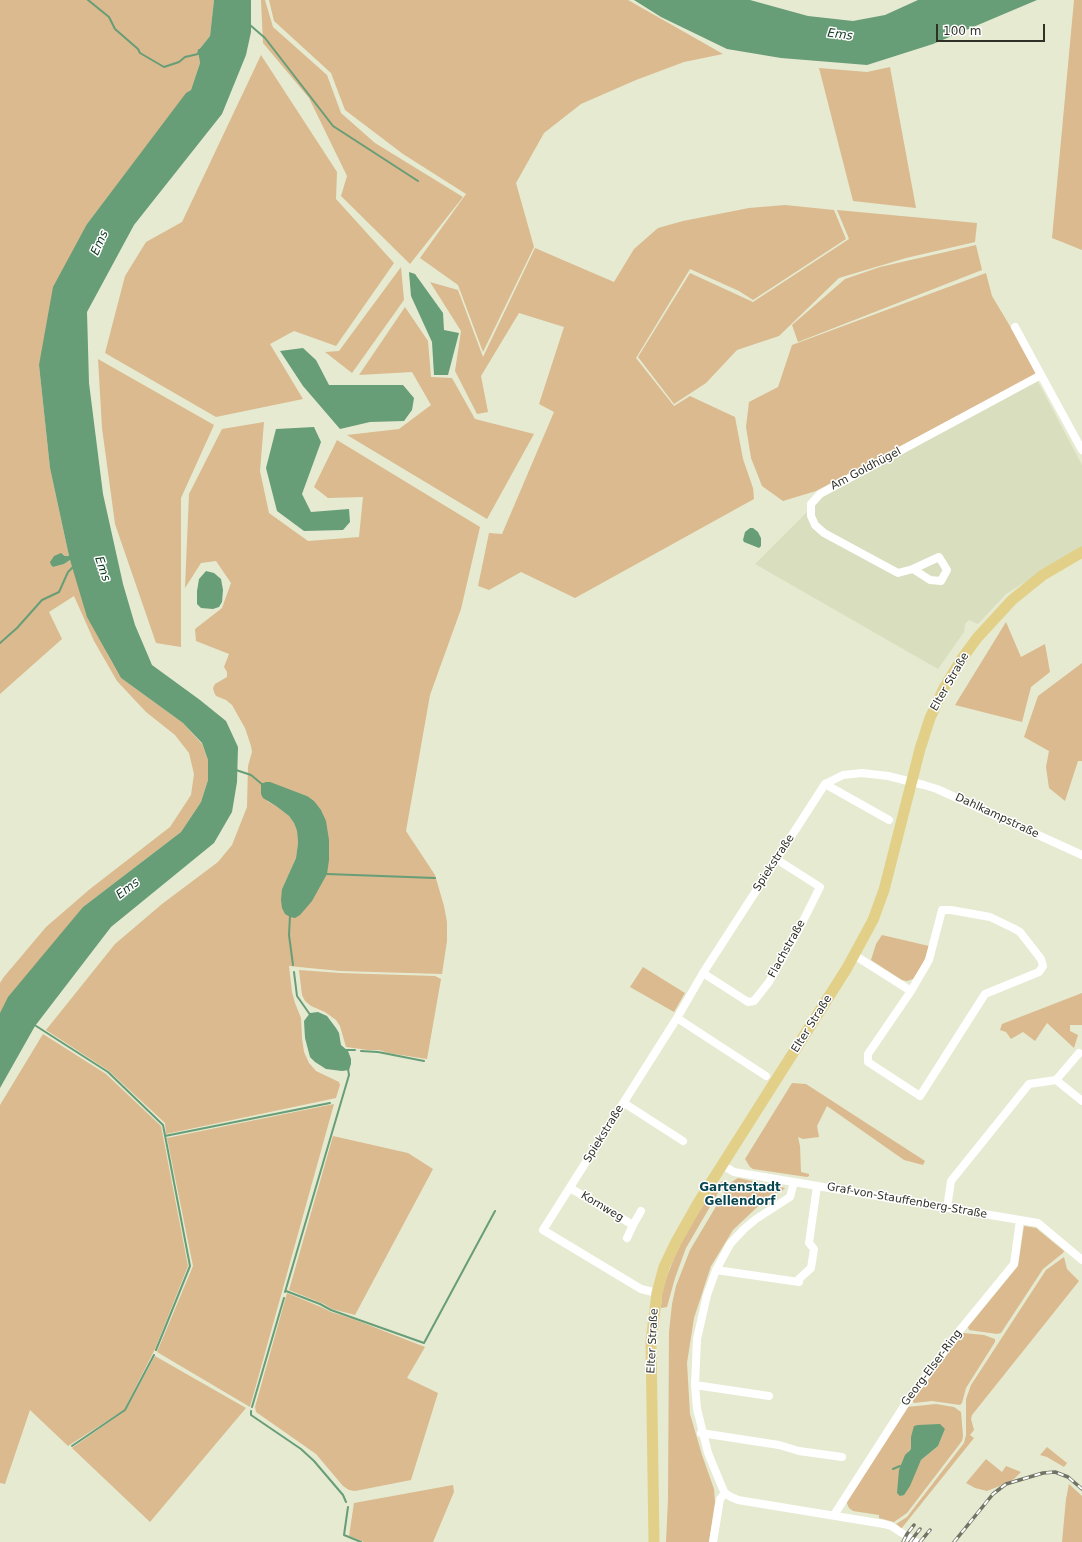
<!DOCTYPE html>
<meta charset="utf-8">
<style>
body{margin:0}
#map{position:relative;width:1082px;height:1542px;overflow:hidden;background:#e6ead1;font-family:"DejaVu Sans",sans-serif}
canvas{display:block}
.scale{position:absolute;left:936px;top:24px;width:109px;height:18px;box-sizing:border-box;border:2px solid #2f3127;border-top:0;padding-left:5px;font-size:12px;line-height:14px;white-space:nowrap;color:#2f3127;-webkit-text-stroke:3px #fff;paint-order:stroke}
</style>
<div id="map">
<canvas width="1082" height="1542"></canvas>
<div class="scale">100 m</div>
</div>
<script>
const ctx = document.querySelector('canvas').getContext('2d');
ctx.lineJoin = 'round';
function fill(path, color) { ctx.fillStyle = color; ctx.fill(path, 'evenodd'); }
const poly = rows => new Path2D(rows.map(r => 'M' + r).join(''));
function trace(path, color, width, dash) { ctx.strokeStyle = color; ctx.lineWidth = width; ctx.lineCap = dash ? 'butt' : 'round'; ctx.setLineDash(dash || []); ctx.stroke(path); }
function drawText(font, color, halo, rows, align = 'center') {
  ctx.font = font + ' "DejaVu Sans",sans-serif'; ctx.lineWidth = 3; ctx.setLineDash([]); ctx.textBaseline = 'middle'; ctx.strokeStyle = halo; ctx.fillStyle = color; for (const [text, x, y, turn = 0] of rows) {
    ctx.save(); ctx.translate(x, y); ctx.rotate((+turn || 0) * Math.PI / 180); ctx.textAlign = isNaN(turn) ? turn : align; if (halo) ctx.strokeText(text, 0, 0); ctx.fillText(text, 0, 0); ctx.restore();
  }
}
fill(poly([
 [1037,380,1082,465,1082,549,1063,558,1006,594,978,624,969,620,965,624,964,632,938,669,755,564,814,505,822,495]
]), '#d9debe');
fill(poly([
 [0,0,214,0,210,36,198,51,200,63,191,90,186,94,87,224,39,365,50,468,69,556,65,556,63,554,51,565,53,567,64,564,70,560,78,583,108,655,121,678,183,723,202,744,208,760,208,780,201,802,181,832,83,907,0,1013,0,983,3,978,46,927,90,889,170,827,191,795,194,774,189,753,175,735,146,712,117,681,94,641,74,596,49,612,62,639,0,694],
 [261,0,265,0,273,27,327,75,341,113,375,143,463,197,410,264,341,196,347,176,309,98,263,43],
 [269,0,628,0,723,54,684,62,636,80,581,104,544,133,516,183,534,247,483,352,458,285,420,258,466,194,403,154,345,110,331,73,274,21],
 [1074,0,1082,0,1082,250,1052,238],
 [261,55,337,172,336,199,394,263,336,346,294,331,270,344,303,399,216,417,105,353,125,276,146,242,182,222],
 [890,67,916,208,853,201,819,68,867,72],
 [785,205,834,210,846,239,753,300,739,291,690,269,636,358,674,406,690,396,735,417,743,459,753,488,754,499,575,598,521,572,489,590,478,586,489,533,502,534,554,412,539,404,564,327,519,313,481,376,488,412,477,414,455,371,461,331,430,282,458,290,483,357,535,248,614,282,634,249,658,228,683,221,749,208],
 [837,210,977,223,975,242,906,258,839,278,779,336,737,350,706,383,674,404,638,357,690,273,753,302,849,239],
 [976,245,982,270,798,342,792,325,845,279,880,267],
 [401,267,404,300,352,373,325,352,339,351],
 [986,273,992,296,1038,373,816,491,783,501,762,486,751,458,746,427,749,402,778,387,792,345],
 [405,307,428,341,431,377,452,378,475,419,534,434,487,519,347,435,399,429,431,405,412,372,359,375],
 [98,359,214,425,181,498,181,647,156,643,115,524,102,428],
 [264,422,260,471,269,513,308,541,359,537,363,497,328,498,314,487,337,440,480,527,461,609,430,695,406,831,435,875,444,906,447,922,447,941,442,974,340,971,289,966,292,992,295,1003,301,1018,302,1038,304,1052,309,1063,316,1071,339,1082,340,1085,336,1098,166,1134,165,1123,109,1071,46,1030,115,944,162,904,218,862,232,845,247,807,248,766,252,752,251,746,245,728,232,705,226,700,216,696,214,692,213,688,215,684,227,677,227,672,224,667,229,654,196,641,195,629,222,608,231,583,216,561,201,563,185,588,189,494,222,429],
 [276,785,307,796,290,917,282,889,296,858,298,843,297,831,294,823,289,816,276,806,267,801],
 [1006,622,1021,657,1045,644,1050,672,1031,687,1022,722,955,705],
 [1082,663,1082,761,1078,761,1065,801,1049,788,1046,767,1049,751,1024,737,1038,696],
 [882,935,929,946,924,962,913,979,907,981,902,980,871,960,876,944],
 [643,967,685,993,674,1012,630,987],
 [299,970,340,973,435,976,441,979,427,1059,388,1053,379,1050,368,1050,346,1047,340,1026,336,1020,325,1012,311,1006,305,1001,302,995],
 [1082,993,1082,1025,1070,1025,1070,1031,1078,1035,1074,1048,1047,1023,1035,1041,1023,1032,1011,1039,1006,1032,1000,1030,1002,1024],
 [43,1034,106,1074,161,1126,188,1266,155,1349,124,1410,68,1446,30,1410,5,1484,0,1483,0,1105],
 [792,1083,806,1084,925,1161,923,1165,904,1160,827,1106,817,1126,819,1137,803,1139,798,1137,800,1146,801,1172,809,1174,809,1176,807,1177,753,1169,750,1167,745,1159],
 [334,1104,250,1407,157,1352,193,1266,167,1138],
 [333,1136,408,1153,433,1169,355,1315,332,1309,324,1304,289,1290],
 [738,1178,785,1188,781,1192,771,1194,733,1230,711,1266,694,1318,687,1363,690,1414,702,1455,714,1489,715,1502,709,1542,666,1542,668,1499,669,1332,672,1304,676,1286,690,1250,730,1183],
 [725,1181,686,1248,675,1278,667,1307,661,1308,662,1291,667,1276,681,1241,714,1188,720,1182],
 [1024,1226,1036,1228,1064,1251,1063,1253,1043,1269,1001,1333,997,1334,969,1330,968,1327,1018,1266],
 [1064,1257,1067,1269,1079,1281,972,1415,971,1419,974,1430,970,1435,974,1438,901,1529,899,1528,899,1526,896,1524,907,1517,964,1443,966,1435,966,1399,971,1385,1046,1270],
 [287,1293,321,1307,331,1312,353,1319,425,1347,407,1378,438,1393,411,1480,355,1491,349,1490,343,1486,316,1454,256,1412,255,1407],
 [963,1333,984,1335,995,1339,995,1342,966,1388,962,1403,960,1405,932,1401,914,1403,912,1400],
 [155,1356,246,1408,150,1522,72,1448,126,1410],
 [936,1404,954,1407,961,1412,963,1436,962,1441,907,1513,894,1522,879,1518,879,1515,853,1511,849,1508,846,1501,907,1407],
 [945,1429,938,1446,921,1460,915,1472,908,1451],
 [1047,1447,1067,1463,1064,1467,1047,1457,1040,1455],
 [986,1459,1002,1472,1006,1466,1021,1472,1014,1479,1002,1485,987,1491,975,1488,966,1483],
 [1069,1484,1082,1496,1082,1542,1062,1542,1066,1499],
 [453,1485,454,1492,433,1542,364,1542,349,1536,354,1503]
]), '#daba8e');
fill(poly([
 [214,0,251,0,251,32,246,55,222,114,134,225,87,312,89,383,103,494,123,584,135,625,152,665,200,700,226,721,238,747,237,782,232,812,214,843,111,927,35,1026,0,1088,0,1013,8,997,83,907,181,832,201,802,208,780,208,760,202,743,183,723,121,678,87,617,70,560,64,564,53,567,51,565,50,562,54,556,61,553,65,556,69,556,50,468,39,365,53,287,87,224,186,93,191,90,200,63,198,51,210,36],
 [634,0,750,0,808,16,853,21,885,15,918,0,1037,0,933,44,867,65,781,58,727,49,661,17],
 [409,272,415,274,443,313,444,330,459,333,448,375,434,375,432,342,411,296],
 [303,348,316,360,329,385,403,385,414,398,412,410,404,421,370,422,340,429,303,386,280,351],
 [314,427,321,442,302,494,311,512,349,509,350,522,343,530,304,531,277,511,266,468,276,429],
 [750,528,753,528,758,532,761,538,761,546,759,548,744,542,743,540,745,532],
 [206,571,214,573,221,579,223,590,222,602,219,607,213,609,201,608,197,604,197,591,199,579],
 [270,782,307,796,314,801,321,810,326,821,329,840,329,860,327,874,312,901,300,915,295,918,290,917,285,914,282,908,281,900,282,889,296,858,298,843,297,831,294,823,289,816,276,806,263,798,261,794,261,784,266,782],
 [318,1012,327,1016,336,1028,339,1033,341,1045,348,1051,351,1059,351,1064,349,1070,342,1071,326,1069,315,1062,310,1057,305,1038,304,1021,310,1013],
 [940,1424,945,1429,938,1446,921,1460,910,1486,904,1495,900,1496,897,1493,899,1470,905,1455,911,1449,911,1437,914,1426,918,1425]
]), '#679d77');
trace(poly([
 [88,0,109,17,115,29,138,49,140,53,164,67,179,62,185,57,198,54,199,50],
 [250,25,265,38,333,126,418,181],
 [0,643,17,628,42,600,59,592,68,572,73,567],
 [236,770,251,775,263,785],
 [327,874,435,878],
 [290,916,289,935,293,965],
 [294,972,297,996,311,1016],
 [33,1024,108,1072,163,1125,190,1266,156,1350],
 [345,1050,355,1050],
 [361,1051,378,1052,424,1061],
 [165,1136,330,1103],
 [286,1291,320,1304,331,1310,424,1343,495,1211],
 [285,1292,349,1075,348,1069],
 [252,1407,284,1298],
 [251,1411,251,1415,301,1449,314,1461,343,1495,346,1502],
 [72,1446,125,1410,154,1355],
 [893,1469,900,1466],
 [348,1507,344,1535,361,1542]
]), '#679d77', 2);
trace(poly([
 [1015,327,1041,375],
 [913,569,930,580,941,581,947,570,939,557,913,569,898,573,824,533,815,525,811,516,811,504,820,494,1041,375,1082,450],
 [825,784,889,820],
 [942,910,951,910,990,917,1013,928,1020,932,1041,959,1043,966,1039,972,985,994,920,1096,868,1062,868,1054,911,991,929,960,942,910],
 [854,955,911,991],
 [703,973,748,1002,754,1001,769,982,799,929,820,887,776,859],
 [677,1018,766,1076],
 [1056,1080,1079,1053],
 [624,1103,683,1141],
 [722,1165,734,1172,1038,1223,1082,1260],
 [794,1182,790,1197,756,1219,744,1229,730,1244,716,1270,707,1295,697,1339,695,1385,697,1409,708,1453,722,1487,725,1493,731,1497,738,1500,884,1524,891,1526,916,1542],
 [570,1188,633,1225,641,1211],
 [947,1208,951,1181,1029,1084,1056,1080,1082,1101],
 [627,1238,633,1225],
 [716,1270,799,1282,799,1279,811,1268,814,1249,809,1243,817,1186],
 [657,1293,641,1289,543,1230,677,1018,703,973,825,784,843,775,862,773,888,776,924,785,937,789,1082,855],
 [695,1385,769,1396],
 [701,1433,779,1445,799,1451,842,1457],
 [834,1515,906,1403,960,1330,1014,1264,1020,1220],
 [713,1542,720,1499,725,1493]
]), '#fff', 8);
trace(poly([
 [654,1542,651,1341,657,1293,664,1267,676,1242,698,1203,847,968,873,920,884,890,920,749,930,718,944,688,961,660,977,638,1012,600,1043,575,1082,552]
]), '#e2d088', 11);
const rail = poly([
 [903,1542,907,1534,914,1525],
 [910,1542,920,1529],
 [920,1542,930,1530],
 [954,1542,993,1494,1006,1484,1043,1473,1055,1472,1068,1477,1082,1489]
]);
trace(rail, '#717465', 3.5);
trace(rail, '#fff', 2, [6]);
drawText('11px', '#2f3127', '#fff', [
 ["Am Goldhügel",866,469,-28],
 ["Elter Straße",950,682,-60],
 ["Dahlkampstraße",997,816,25],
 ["Spiekstraße",774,863,-57],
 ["Flachstraße",787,949,-61],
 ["Elter Straße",812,1024,-58],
 ["Spiekstraße",604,1134,-58],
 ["Graf-von-Stauffenberg-Straße",907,1201,10],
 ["Kornweg",602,1207,31],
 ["Elter Straße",653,1341,-87],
 ["Georg-Elser-Ring",932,1368,-53]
]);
drawText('italic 12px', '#0e391f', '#fff', [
 ["Ems",840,35,7],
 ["Ems",100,243,-66],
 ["Ems",102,569,71],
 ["Ems",128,889,-37]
]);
drawText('bold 12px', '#084650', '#fff', [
 ["Gartenstadt",740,1188],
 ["Gellendorf",740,1202]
]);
</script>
